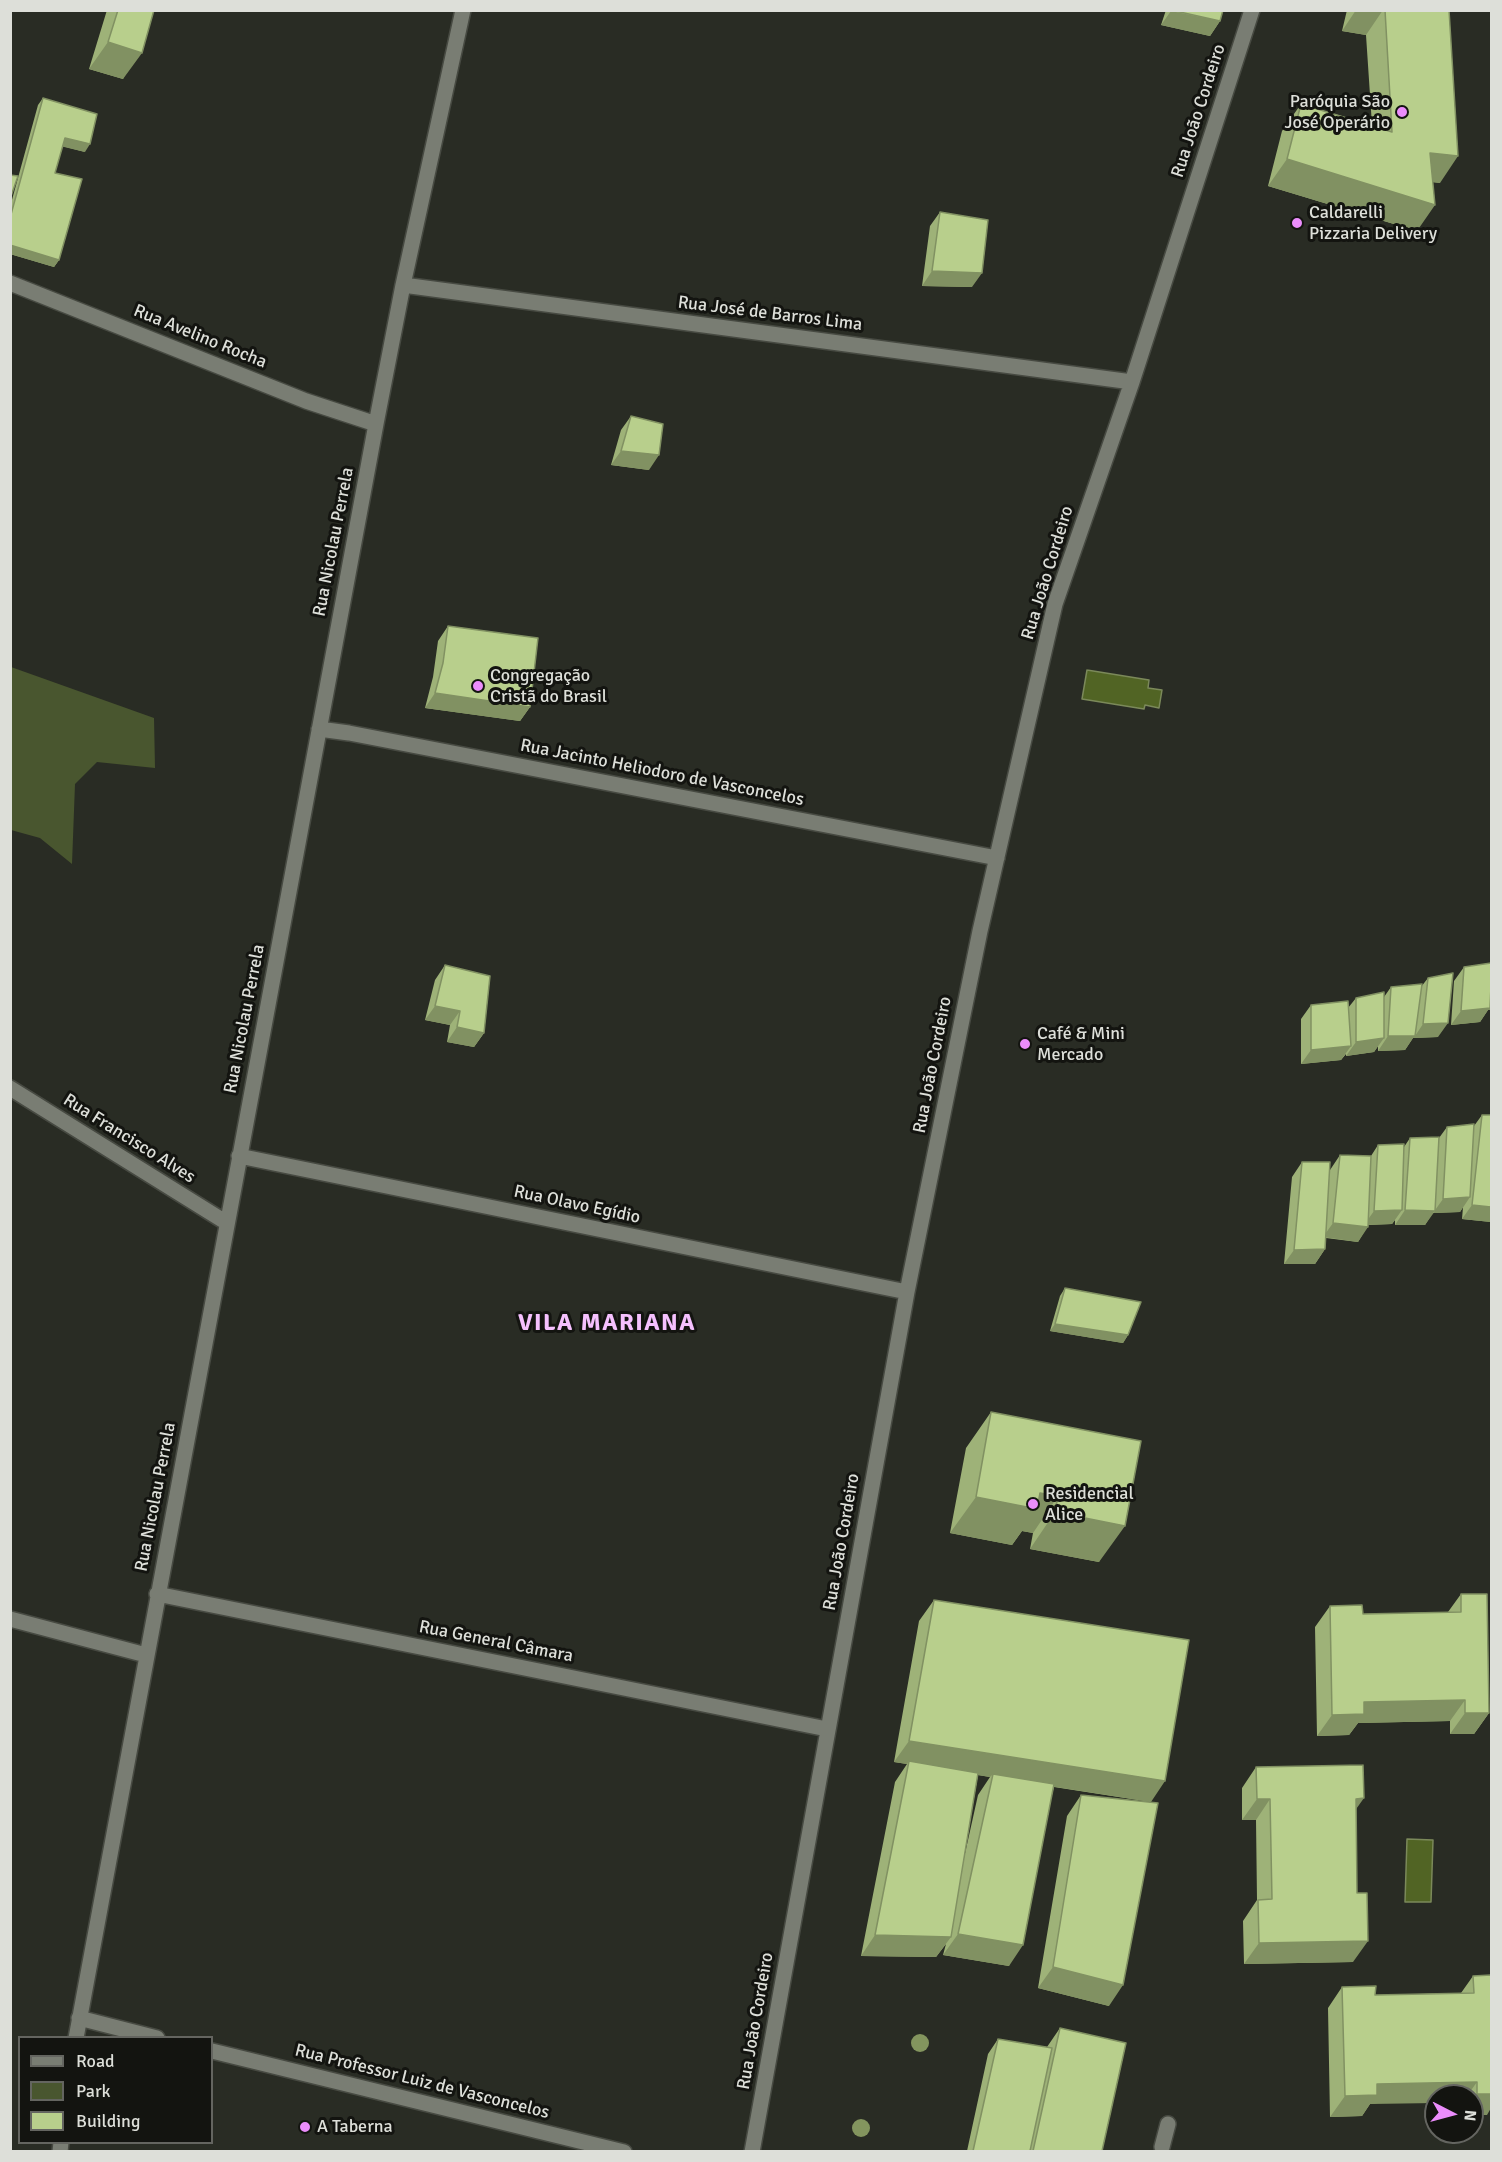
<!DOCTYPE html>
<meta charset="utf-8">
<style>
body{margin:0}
#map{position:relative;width:1502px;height:2162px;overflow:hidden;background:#292c24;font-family:Signika,sans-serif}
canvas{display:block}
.frame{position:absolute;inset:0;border:12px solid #dddfd9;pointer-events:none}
.legend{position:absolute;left:18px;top:2036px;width:195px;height:108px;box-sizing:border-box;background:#131410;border:2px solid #646560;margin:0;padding:8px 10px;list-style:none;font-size:18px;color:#dddfd9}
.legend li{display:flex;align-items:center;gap:12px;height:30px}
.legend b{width:30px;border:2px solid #646560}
.north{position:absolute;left:1424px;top:2084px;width:60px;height:60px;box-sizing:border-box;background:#131410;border:2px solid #646560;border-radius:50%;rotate:96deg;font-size:16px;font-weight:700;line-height:24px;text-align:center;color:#dddfd9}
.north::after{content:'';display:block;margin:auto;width:21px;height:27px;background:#eb8dfb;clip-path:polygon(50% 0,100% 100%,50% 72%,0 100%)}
</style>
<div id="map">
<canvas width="1502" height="2162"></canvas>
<div class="frame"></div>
<ul class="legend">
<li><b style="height:8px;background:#797d73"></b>Road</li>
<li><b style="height:16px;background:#49562f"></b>Park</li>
<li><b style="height:16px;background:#b8cf8c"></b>Building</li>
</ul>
<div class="north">N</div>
</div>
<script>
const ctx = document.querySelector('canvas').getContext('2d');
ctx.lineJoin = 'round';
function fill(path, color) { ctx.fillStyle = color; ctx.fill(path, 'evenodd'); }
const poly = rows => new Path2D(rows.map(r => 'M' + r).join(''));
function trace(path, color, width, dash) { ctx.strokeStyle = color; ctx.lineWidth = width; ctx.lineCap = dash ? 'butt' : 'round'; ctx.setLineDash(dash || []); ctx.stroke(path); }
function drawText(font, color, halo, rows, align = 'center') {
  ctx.font = font + ' Signika,sans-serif'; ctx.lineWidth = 6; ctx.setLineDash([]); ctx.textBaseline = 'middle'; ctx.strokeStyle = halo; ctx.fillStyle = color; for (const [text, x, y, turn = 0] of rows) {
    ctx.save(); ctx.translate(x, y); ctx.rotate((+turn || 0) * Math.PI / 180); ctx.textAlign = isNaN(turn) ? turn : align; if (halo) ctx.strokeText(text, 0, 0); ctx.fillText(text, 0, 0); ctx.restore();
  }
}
fill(poly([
 [11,667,154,718,155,768,97,762,75,784,72,864,40,838,11,830]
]), '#49562f');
const water = poly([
 [1087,670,1149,680,1148,688,1162,690,1159,708,1145,705,1144,709,1082,699,1087,670],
 [1407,1839,1433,1840,1431,1902,1405,1902,1407,1839]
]);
fill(water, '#516424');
trace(water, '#7b895a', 1.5);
const minor = poly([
 [10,283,306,401,376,424],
 [403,285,1132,382],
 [319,729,349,733,997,858],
 [10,1088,227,1223],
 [239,1156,907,1292],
 [157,1594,827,1729],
 [10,1619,146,1655],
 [79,2018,157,2038],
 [76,2038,376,424,403,285,463,10],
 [212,2051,624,2152],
 [1162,2147,1168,2124],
 [60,2152,61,2142],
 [752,2152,907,1292,980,931,1055,604,1132,382,1252,10]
]);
trace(minor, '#474a42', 18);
trace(minor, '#797d73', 15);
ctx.fillStyle = '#83955e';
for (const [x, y] of [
 [920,2043],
 [861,2128]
]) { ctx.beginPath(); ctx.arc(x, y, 9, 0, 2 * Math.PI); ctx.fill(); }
fill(poly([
 [107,10,154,10,123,79,89,69],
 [1166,10,1223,10,1220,21,1210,36,1161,25],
 [1347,10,1449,10,1440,183,1433,182,1417,231,1268,186,1282,131,1301,104,1372,125,1366,35,1342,31],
 [43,98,85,152,62,146,55,173,59,260,54,267,10,254,10,207,38,105],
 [940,212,972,287,922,286,930,226],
 [631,416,649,470,611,465,621,430],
 [448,626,530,707,520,721,425,708,433,677,438,641],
 [1491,963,1491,1010,1488,1010,1480,1022,1451,1025,1454,981,1464,967],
 [445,965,484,1033,474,1047,447,1042,450,1025,425,1020,435,980],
 [1428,978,1438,1037,1413,1038,1405,1050,1378,1051,1378,1046,1374,1052,1346,1056,1346,1054,1341,1060,1301,1064,1301,1019,1311,1005,1348,1008,1356,998,1384,997,1391,987,1421,987],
 [1482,1115,1491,1222,1462,1219,1463,1207,1460,1212,1433,1213,1433,1212,1425,1225,1395,1225,1395,1220,1392,1224,1368,1225,1358,1242,1326,1238,1325,1249,1315,1264,1284,1264,1292,1177,1302,1162,1330,1170,1340,1155,1371,1156,1378,1145,1404,1147,1410,1138,1439,1138,1447,1127,1474,1126],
 [1065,1288,1128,1335,1123,1343,1050,1331,1060,1296],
 [991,1412,1141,1441,1099,1562,1030,1549,1033,1533,1022,1531,1012,1545,950,1533,966,1448],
 [1461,1594,1489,1713,1474,1734,1450,1734,1450,1721,1358,1723,1349,1735,1317,1736,1315,1627,1330,1606,1363,1614,1448,1612],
 [934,1600,1151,1802,1054,1787,1009,1966,943,1955,946,1944,936,1957,861,1956,895,1782,907,1764,894,1762,919,1621],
 [978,1775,990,1777,978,1795,962,1867],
 [1256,1767,1356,1809,1353,1962,1244,1964,1243,1921,1257,1900,1256,1820,1242,1820,1242,1788],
 [1081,1795,1109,2006,1038,1988,1067,1816],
 [1473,1976,1487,2115,1472,2115,1472,2096,1436,2096,1370,2104,1362,2116,1330,2117,1328,2008,1342,1987,1375,1995,1461,1993],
 [1060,2028,1102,2151,967,2151,988,2054,998,2039,1047,2047]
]), '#9eb278');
fill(poly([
 [1356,10,1383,10,1366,35,1342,31],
 [1171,11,1220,21,1210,36,1161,25],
 [108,42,142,53,123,79,89,69],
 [65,138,90,144,85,152,60,146],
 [1430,153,1458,156,1440,183,1411,180],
 [1287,159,1435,205,1417,231,1268,186],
 [10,245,59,260,54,267,10,254],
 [932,271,982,273,972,287,922,286],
 [621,451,659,455,649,470,611,465],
 [435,693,530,707,520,721,425,708],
 [1491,1003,1491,1010,1488,1010,1480,1022,1451,1025,1461,1011,1488,1008],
 [435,1006,460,1011,450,1025,425,1020],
 [1448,1023,1438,1037,1413,1038,1405,1050,1378,1051,1388,1036,1415,1036,1423,1024],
 [457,1027,484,1033,474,1047,447,1042],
 [1384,1038,1374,1052,1346,1056,1356,1042],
 [1351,1046,1341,1060,1301,1064,1311,1050],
 [1470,1197,1460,1212,1433,1213,1443,1199],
 [1472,1205,1491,1207,1491,1222,1462,1219],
 [1402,1210,1392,1224,1364,1225,1374,1211],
 [1405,1210,1435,1211,1425,1225,1395,1225],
 [1333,1223,1368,1227,1358,1242,1323,1237],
 [1325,1249,1315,1264,1284,1264,1294,1250],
 [1055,1324,1128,1335,1123,1343,1050,1331],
 [1040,1493,1058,1496,1033,1533,1022,1531,1012,1545,950,1533,976,1497],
 [1055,1512,1125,1526,1099,1562,1030,1549],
 [1465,1700,1450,1721,1358,1723,1349,1735,1317,1736,1332,1715,1364,1702],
 [1465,1713,1489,1713,1474,1734,1450,1734],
 [909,1741,1165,1781,1151,1802,992,1777,993,1774,990,1777,909,1764,909,1761,907,1764,894,1762],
 [1364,1798,1349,1819,1356,1799],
 [1257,1799,1270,1799,1256,1820,1242,1820],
 [958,1934,1023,1945,1009,1966,943,1955],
 [875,1935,951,1937,936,1957,861,1956],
 [1368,1941,1353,1962,1244,1964,1259,1943],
 [1053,1967,1123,1985,1109,2006,1038,1988],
 [1477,2082,1467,2096,1436,2096,1436,2103,1370,2104,1362,2116,1330,2117,1345,2096,1377,2084],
 [1477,2094,1491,2094,1491,2108,1487,2115,1472,2115,1472,2102]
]), '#819162');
const building = poly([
 [118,10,154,10,142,53,108,42,118,10],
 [1171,10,1223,10,1220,21,1171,10],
 [1385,10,1449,10,1458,156,1430,153,1435,205,1287,159,1301,104,1392,132,1385,10],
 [43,98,97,114,90,144,65,138,55,173,82,179,59,260,10,245,10,218,43,98],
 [10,175,18,176,10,199,10,175],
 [940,212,988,220,982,273,932,271,940,212],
 [631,416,663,424,659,455,621,451,631,416],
 [448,626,538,638,530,707,435,693,443,663,448,626],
 [1491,963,1491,986,1490,1008,1461,1011,1464,967,1491,963],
 [445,965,490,976,484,1033,457,1027,460,1011,435,1006,445,965],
 [1453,973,1448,1023,1423,1024,1428,978,1453,973],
 [1422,984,1415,1036,1388,1036,1391,987,1422,984],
 [1384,992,1384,1038,1356,1042,1356,998,1384,992],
 [1348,1001,1351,1046,1311,1050,1311,1005,1348,1001],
 [1482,1115,1491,1115,1491,1207,1472,1205,1482,1115],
 [1474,1124,1470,1197,1443,1199,1447,1127,1474,1124],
 [1439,1137,1435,1211,1405,1210,1410,1138,1439,1137],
 [1404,1144,1402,1210,1374,1211,1378,1145,1404,1144],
 [1340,1155,1371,1156,1368,1227,1333,1223,1340,1155],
 [1302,1162,1330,1162,1325,1249,1294,1250,1302,1162],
 [1065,1288,1141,1302,1128,1335,1055,1324,1065,1288],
 [991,1412,1141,1441,1125,1526,1055,1512,1058,1496,1040,1493,1037,1509,976,1497,991,1412],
 [1461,1594,1487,1594,1489,1713,1465,1713,1465,1700,1364,1702,1364,1714,1332,1715,1330,1606,1362,1605,1363,1614,1461,1612,1461,1594],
 [934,1600,1189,1640,1165,1781,909,1741,934,1600],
 [909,1761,978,1773,951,1937,875,1935,909,1761],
 [1363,1765,1364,1798,1356,1799,1357,1893,1367,1893,1368,1941,1259,1943,1258,1900,1272,1899,1270,1799,1257,1799,1256,1767,1363,1765],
 [993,1774,1054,1784,1023,1945,958,1934,993,1774],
 [1081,1795,1158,1803,1123,1985,1053,1967,1081,1795],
 [1491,1975,1491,2094,1477,2094,1477,2082,1377,2084,1377,2095,1345,2096,1342,1987,1376,1986,1375,1995,1474,1993,1473,1976,1491,1975],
 [1060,2028,1126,2043,1102,2151,1033,2151,1060,2028],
 [998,2039,1052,2048,1030,2151,973,2151,998,2039]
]);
fill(building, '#b8cf8c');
trace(building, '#819162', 1.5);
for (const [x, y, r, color] of [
 [1402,112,6,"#eb8dfb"],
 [1297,223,6,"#eb8dfb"],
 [478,686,6,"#eb8dfb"],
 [1025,1044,6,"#eb8dfb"],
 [1033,1504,6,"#eb8dfb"],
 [305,2127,6,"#eb8dfb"]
]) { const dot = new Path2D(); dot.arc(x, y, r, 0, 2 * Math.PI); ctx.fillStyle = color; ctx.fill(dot); trace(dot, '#131410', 2); }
drawText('18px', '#dddfd9', '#131410', [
 ["Paróquia São",1390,102,"right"],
 ["José Operário",1390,123,"right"],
 ["Caldarelli",1309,213],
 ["Pizzaria Delivery",1309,234],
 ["Congregação",490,676],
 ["Cristã do Brasil",490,697],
 ["Café & Mini",1037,1034],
 ["Mercado",1037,1055],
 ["Residencial",1045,1494],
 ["Alice",1045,1515],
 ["A Taberna",317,2127]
], 'left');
drawText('18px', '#dddfd9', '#131410', [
 ["Rua João Cordeiro",1199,111,-72],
 ["Rua José de Barros Lima",770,314,7],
 ["Rua Avelino Rocha",200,337,22],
 ["Rua Nicolau Perrela",334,542,-79],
 ["Rua João Cordeiro",1048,573,-73],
 ["Rua Jacinto Heliodoro de Vasconcelos",662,773,11],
 ["Rua Nicolau Perrela",245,1019,-79],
 ["Rua João Cordeiro",933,1065,-79],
 ["Rua Francisco Alves",129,1139,32],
 ["Rua Olavo Egídio",577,1205,12],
 ["Rua Nicolau Perrela",156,1497,-79],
 ["Rua João Cordeiro",842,1542,-80],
 ["Rua General Câmara",496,1642,11],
 ["Rua João Cordeiro",756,2021,-80],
 ["Rua Professor Luiz de Vasconcelos",422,2082,14]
]);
ctx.letterSpacing = '1.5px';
drawText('bold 24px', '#f5c0fe', '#131410', [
 ["VILA MARIANA",607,1324]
]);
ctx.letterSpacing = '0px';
</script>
